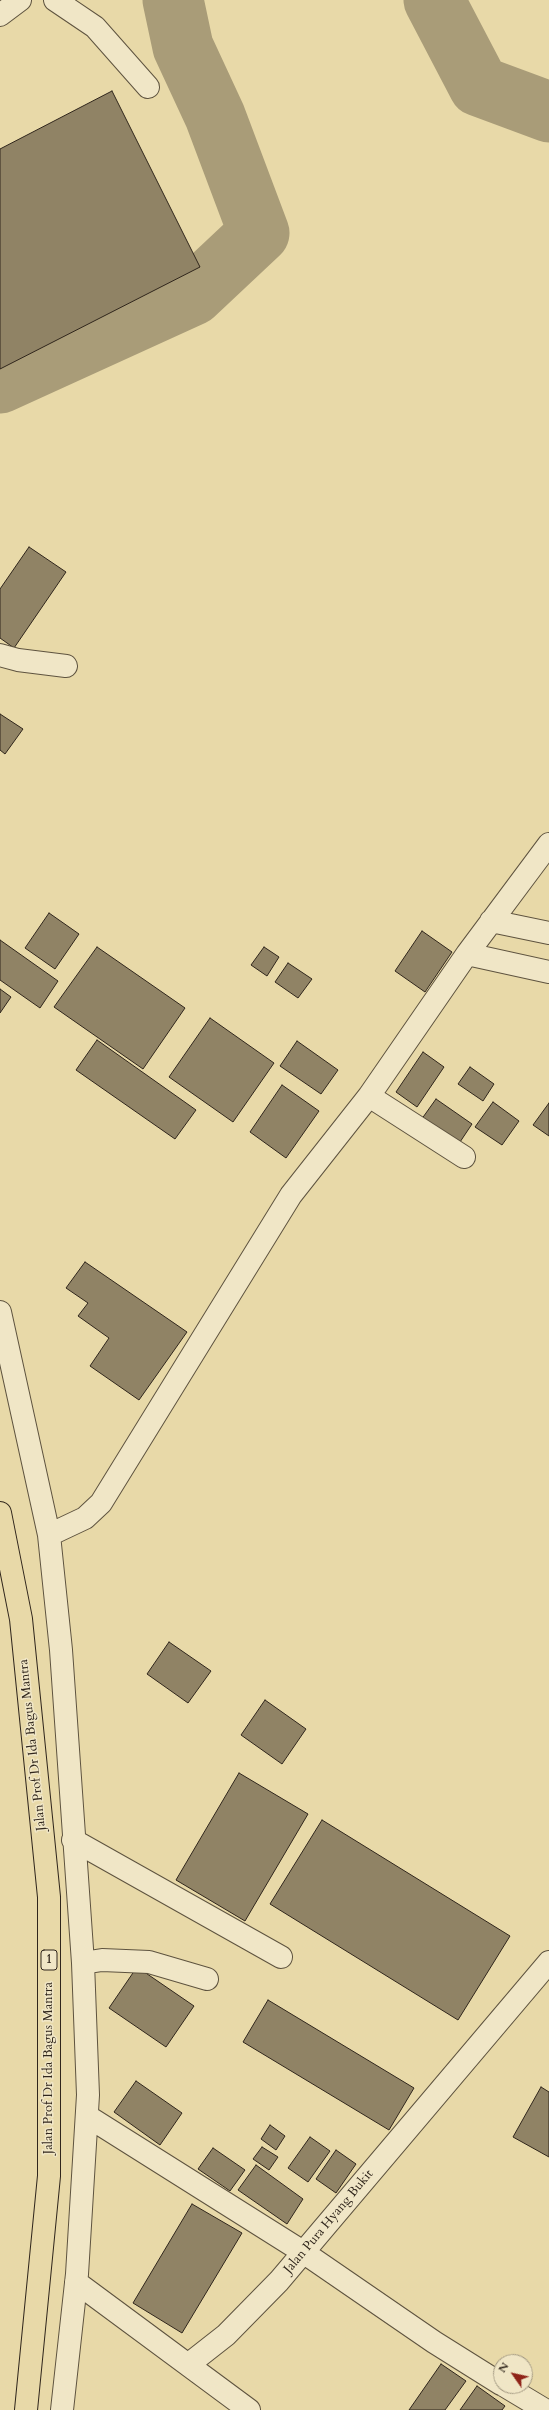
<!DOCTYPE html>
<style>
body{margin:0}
#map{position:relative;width:549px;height:2410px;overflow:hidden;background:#e8d9a8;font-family:Cardo,serif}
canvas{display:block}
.north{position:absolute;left:493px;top:2354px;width:40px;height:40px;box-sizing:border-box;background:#f0e6c6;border:1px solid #a39982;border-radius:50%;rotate:304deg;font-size:11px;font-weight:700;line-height:16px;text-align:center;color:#30261c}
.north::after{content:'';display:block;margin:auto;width:14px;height:18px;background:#8f2418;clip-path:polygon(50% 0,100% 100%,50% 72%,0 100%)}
</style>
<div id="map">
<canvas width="549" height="2410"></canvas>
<div class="north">N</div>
</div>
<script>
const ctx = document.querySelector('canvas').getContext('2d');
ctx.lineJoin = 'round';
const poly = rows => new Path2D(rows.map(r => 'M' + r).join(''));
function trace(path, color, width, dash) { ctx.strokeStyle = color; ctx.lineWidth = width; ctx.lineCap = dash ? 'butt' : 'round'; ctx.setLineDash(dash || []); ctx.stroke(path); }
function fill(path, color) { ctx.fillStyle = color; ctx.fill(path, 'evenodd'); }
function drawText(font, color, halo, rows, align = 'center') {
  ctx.font = font + ' Cardo,serif'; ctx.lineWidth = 3; ctx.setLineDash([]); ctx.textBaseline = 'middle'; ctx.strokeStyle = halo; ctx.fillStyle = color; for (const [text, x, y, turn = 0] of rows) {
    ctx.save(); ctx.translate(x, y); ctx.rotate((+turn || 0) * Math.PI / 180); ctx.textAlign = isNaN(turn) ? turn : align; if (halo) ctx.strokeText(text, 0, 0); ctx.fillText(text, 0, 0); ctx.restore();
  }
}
trace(poly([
 [434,0,479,86,549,112],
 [0,383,193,295,259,233,215,116,183,47,173,0]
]), '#a99c78', 61);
const building = poly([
 [112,91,200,267,0,369,0,149,112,91],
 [29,547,66,572,14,648,0,638,0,589,29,547],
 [0,714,23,729,5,754,0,750,0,714],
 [49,913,79,934,55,969,25,948,49,913],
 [422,931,452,952,425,992,395,971,422,931],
 [0,940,58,981,40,1008,0,980,0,940],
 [97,947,185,1008,143,1069,54,1007,97,947],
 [264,947,279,957,267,976,251,965,264,947],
 [288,963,312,979,298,998,275,982,288,963],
 [0,989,11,997,0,1013,0,989],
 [210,1018,274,1063,233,1122,169,1077,210,1018],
 [97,1040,196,1110,175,1139,76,1070,97,1040],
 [297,1041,338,1070,321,1094,280,1066,297,1041],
 [423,1052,444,1067,417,1107,396,1092,423,1052],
 [470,1067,494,1084,483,1101,458,1084,470,1067],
 [282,1085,319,1111,286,1158,250,1132,282,1085],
 [436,1099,472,1124,458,1145,421,1120,436,1099],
 [493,1102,519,1121,502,1145,475,1127,493,1102],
 [549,1103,549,1136,533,1125,549,1103],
 [85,1262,187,1332,139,1400,90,1366,109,1338,78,1316,88,1303,66,1288,85,1262],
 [169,1642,211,1671,188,1703,147,1674,169,1642],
 [265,1700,306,1729,282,1764,241,1735,265,1700],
 [239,1773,308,1814,245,1921,176,1880,239,1773],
 [322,1820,510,1936,458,2020,270,1904,322,1820],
 [137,1967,194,2006,166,2047,109,2008,137,1967],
 [268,2000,414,2088,389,2130,243,2042,268,2000],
 [136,2081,182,2113,160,2145,114,2112,136,2081],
 [541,2087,549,2092,549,2157,513,2137,541,2087],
 [270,2125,285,2136,276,2150,261,2139,270,2125],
 [310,2137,330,2151,308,2182,288,2168,310,2137],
 [262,2147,278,2157,269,2170,253,2159,262,2147],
 [213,2148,245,2170,230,2191,198,2169,213,2148],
 [336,2150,356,2164,336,2193,316,2179,336,2150],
 [256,2165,303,2199,287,2224,238,2190,256,2165],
 [192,2204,242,2233,182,2333,133,2303,192,2204],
 [441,2364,466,2381,445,2410,409,2410,441,2364],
 [477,2386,505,2406,502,2410,460,2410,477,2386]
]);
fill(building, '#908365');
trace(building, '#30261c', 1);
const minor = poly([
 [55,0,95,27,148,87],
 [0,15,20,0],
 [0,655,18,660,66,666],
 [491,921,549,933],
 [467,954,549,972],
 [369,1096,464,1157],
 [0,1312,49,1535,61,1650,83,1963,88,2095,77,2274,62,2410],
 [49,1535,85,1518,101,1503,291,1195,369,1096,467,954,549,844],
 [73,1840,281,1957],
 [83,1963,102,1960,149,1962,207,1979],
 [87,2116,303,2252,434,2342,501,2384],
 [76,2282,249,2410],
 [189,2364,226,2335,279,2281,549,1962],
 [505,2386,545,2410]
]);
const highway = poly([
 [0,1513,21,1619,49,1897,49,2176,26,2410]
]);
trace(minor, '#5e533f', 24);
trace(highway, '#30261c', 24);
trace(minor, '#f0e6c6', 22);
trace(highway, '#e8d9a8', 22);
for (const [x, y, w] of [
 [49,1960,16]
]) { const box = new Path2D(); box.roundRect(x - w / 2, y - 10, w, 20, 3); ctx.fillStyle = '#f0e6c6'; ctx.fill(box); trace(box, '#30261c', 1); }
drawText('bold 12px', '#30261c', null, [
 ["1",49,1960]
]);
drawText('13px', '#30261c', '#f0e6c6', [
 ["Jalan Prof Dr Ida Bagus Mantra",33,1745,-96],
 ["Jalan Prof Dr Ida Bagus Mantra",49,2068,-90],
 ["Jalan Pura Hyang Bukit",329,2222,-50]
]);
</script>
